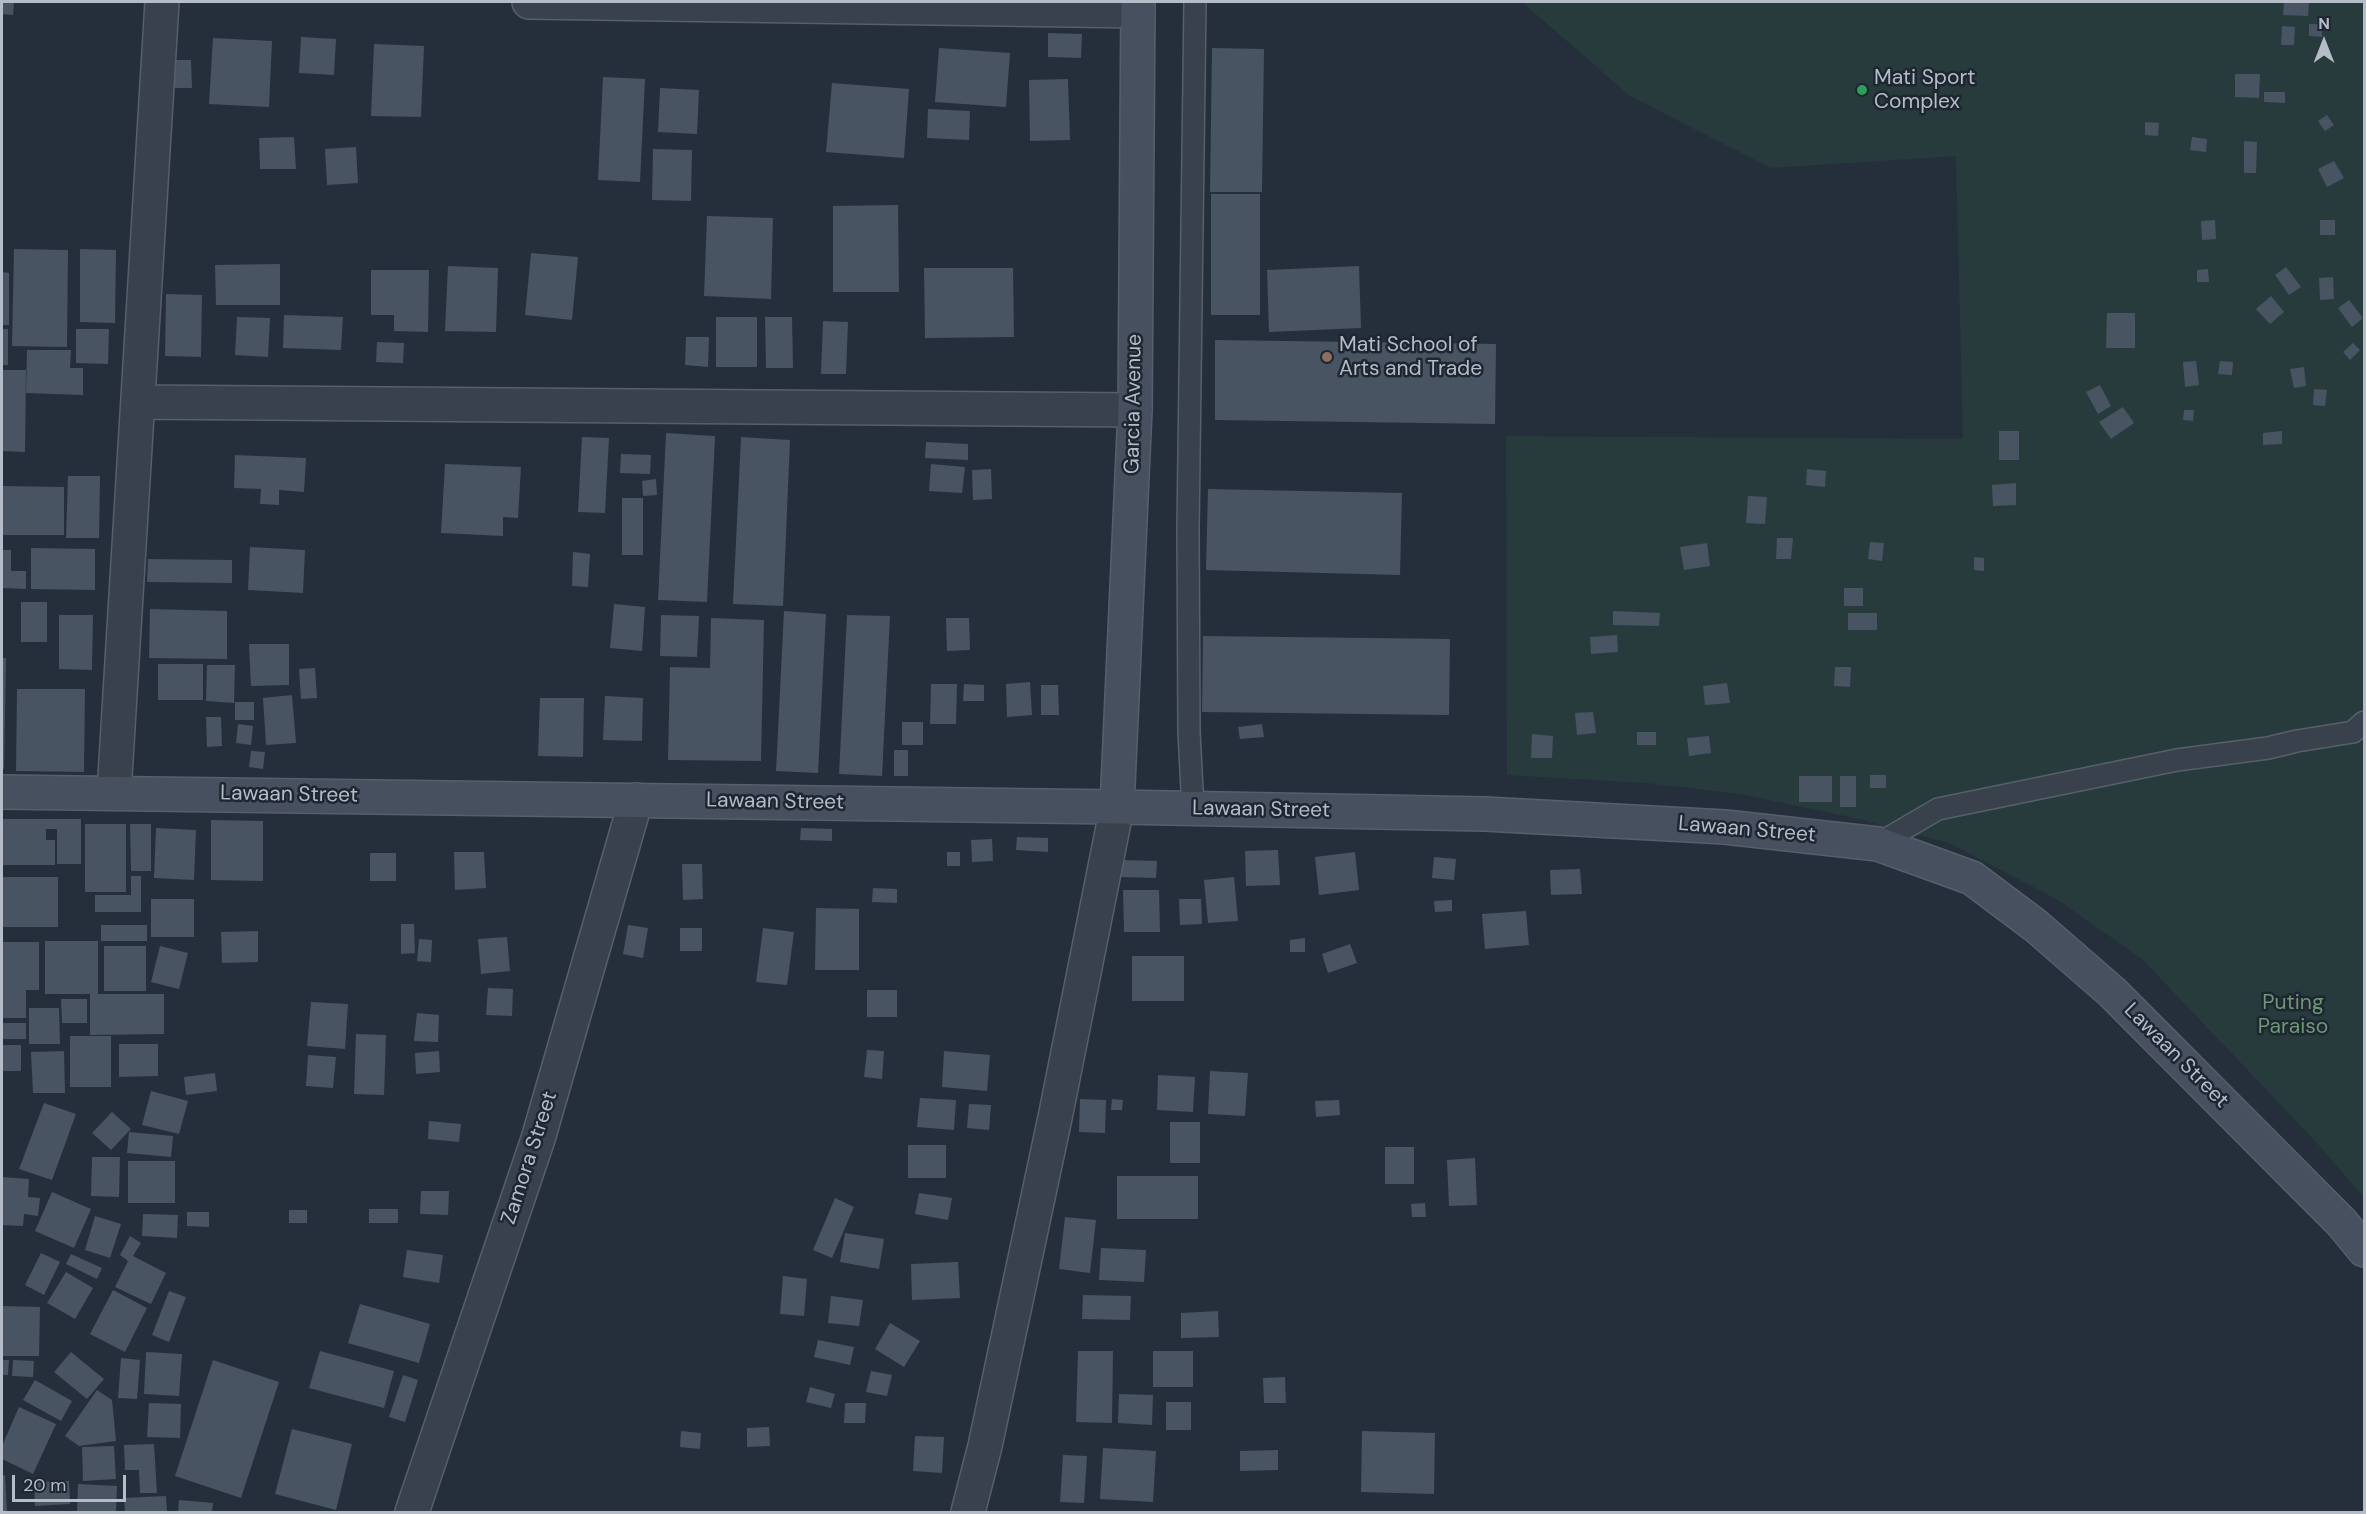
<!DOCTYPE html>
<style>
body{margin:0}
#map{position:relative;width:2366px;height:1514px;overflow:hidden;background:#252f3b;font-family:"DM Sans",sans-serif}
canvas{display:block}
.frame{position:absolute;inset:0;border:3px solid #b4bcc7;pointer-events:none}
.north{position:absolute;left:2294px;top:12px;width:60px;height:60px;-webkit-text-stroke:4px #1e2631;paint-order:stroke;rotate:0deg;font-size:16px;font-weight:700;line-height:24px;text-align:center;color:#b4bcc7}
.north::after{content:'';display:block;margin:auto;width:21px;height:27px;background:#b4bcc7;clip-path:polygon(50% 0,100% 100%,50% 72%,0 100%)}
.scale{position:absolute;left:12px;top:1475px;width:114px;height:27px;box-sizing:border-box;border:3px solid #b4bcc7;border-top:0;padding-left:8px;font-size:18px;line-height:21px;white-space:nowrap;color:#b4bcc7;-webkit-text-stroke:4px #1e2631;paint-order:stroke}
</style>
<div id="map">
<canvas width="2366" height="1514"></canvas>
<div class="frame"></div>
<div class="north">N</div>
<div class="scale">20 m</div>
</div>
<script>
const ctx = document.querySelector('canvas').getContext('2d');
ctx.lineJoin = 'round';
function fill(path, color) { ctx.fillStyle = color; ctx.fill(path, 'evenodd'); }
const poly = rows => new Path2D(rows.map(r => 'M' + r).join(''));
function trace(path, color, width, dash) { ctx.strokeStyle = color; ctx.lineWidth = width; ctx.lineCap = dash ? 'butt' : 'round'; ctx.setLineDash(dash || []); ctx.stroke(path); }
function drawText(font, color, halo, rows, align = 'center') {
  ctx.font = font + ' "DM Sans",sans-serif'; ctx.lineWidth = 5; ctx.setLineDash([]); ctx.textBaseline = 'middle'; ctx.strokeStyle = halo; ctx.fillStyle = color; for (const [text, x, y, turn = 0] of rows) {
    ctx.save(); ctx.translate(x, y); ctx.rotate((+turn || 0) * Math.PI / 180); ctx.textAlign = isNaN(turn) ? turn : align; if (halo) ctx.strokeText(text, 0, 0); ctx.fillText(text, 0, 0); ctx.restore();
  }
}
fill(poly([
 [1522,2,2364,2,2364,1197,2316,1142,2142,959,2058,900,1949,843,1850,817,1741,794,1646,783,1507,775,1506,436,1963,439,1956,156,1771,168,1630,96]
]), '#273b3c');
fill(poly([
 [2,2,14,2,13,15,2,14],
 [2284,2,2309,2,2308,16,2283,15],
 [2309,24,2322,24,2322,37,2309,36],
 [2282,26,2295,27,2294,45,2281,45],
 [1048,33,1082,34,1081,58,1048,57],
 [301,37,336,39,334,75,299,73],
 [213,38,272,41,269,107,209,104],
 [374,44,424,46,421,117,371,116],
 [939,48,1010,53,1006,107,935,102],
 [1212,48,1264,49,1262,192,1210,192],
 [163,60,191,60,192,88,164,88],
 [2235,74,2260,74,2259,98,2235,97],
 [603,77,645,79,640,182,598,180],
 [1068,79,1070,140,1030,141,1029,80],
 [832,83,909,89,904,158,826,152],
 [660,88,699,90,697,134,658,132],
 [2264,92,2285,92,2285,103,2264,102],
 [928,109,970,111,969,140,927,138],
 [2327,115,2334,125,2325,131,2318,121],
 [2145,122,2159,123,2158,136,2145,135],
 [294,137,296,169,260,169,259,138],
 [2192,137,2207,139,2206,152,2190,150],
 [2244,141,2257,142,2256,173,2244,173],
 [356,147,358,183,327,185,325,149],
 [653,149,692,150,691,201,652,200],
 [2334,161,2344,178,2327,187,2318,169],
 [1211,194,1260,194,1260,315,1211,315],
 [898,205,899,292,833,292,833,206],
 [707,216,773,218,771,299,704,296],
 [2215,220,2216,239,2202,240,2201,221],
 [2320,220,2335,220,2335,235,2320,235],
 [14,249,68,250,67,347,12,346],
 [80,249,116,250,115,323,80,322],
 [531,253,578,257,572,320,525,315],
 [280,264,280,305,216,305,215,265],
 [448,266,498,268,496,332,445,331],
 [1359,266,1361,328,1269,332,1267,270],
 [2286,267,2301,287,2289,295,2275,275],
 [924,268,1013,268,1014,337,925,338],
 [2208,269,2209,282,2197,282,2197,270],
 [371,270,429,270,428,332,394,331,394,315,371,315],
 [2,272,9,273,9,325,2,325],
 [2333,277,2334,299,2320,300,2319,278],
 [166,294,202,295,201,357,165,356],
 [2271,296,2284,312,2270,324,2256,309],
 [2349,300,2363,318,2352,327,2338,308],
 [2107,313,2135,313,2135,348,2106,348],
 [284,315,343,317,341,350,283,348],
 [237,317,270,318,268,357,235,355],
 [716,317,757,317,757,367,716,367],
 [765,317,792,317,793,368,766,368],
 [823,321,848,322,846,374,821,374],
 [2,329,8,329,8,365,2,365],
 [76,329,109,329,108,364,76,363],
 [686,337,709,337,708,367,685,365],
 [1215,340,1496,344,1495,424,1215,420],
 [377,342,404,343,403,363,376,362],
 [2353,343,2360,350,2350,360,2343,352],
 [27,350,71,350,70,368,83,368,83,395,26,393],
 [2196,361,2199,385,2185,387,2183,362],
 [2220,361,2233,362,2232,375,2218,374],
 [2304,367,2306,386,2294,388,2290,369],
 [2,370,26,370,25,452,2,451],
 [2100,385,2111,406,2098,414,2086,392],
 [2314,389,2327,390,2325,406,2313,405],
 [2123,407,2134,423,2111,439,2099,422],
 [2184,410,2194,410,2193,421,2183,420],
 [1999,431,2019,431,2019,460,1999,460],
 [2282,431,2282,444,2263,445,2263,433],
 [666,433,715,436,707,602,658,600],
 [582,437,609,438,605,513,578,512],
 [741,437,790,440,783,606,733,604],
 [926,442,968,444,968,460,925,458],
 [621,454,651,455,650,474,620,473],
 [235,455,306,458,304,492,279,490,279,505,260,504,261,489,234,488],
 [445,464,521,467,518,518,503,517,503,536,441,533],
 [931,464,965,467,962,493,929,491],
 [991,469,992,499,973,500,972,470],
 [1807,469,1826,471,1825,487,1806,485],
 [68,476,100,476,99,538,66,538],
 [656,479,657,495,643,496,642,481],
 [2016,483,2016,505,1993,506,1992,485],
 [2,486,64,487,64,535,2,535],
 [1208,489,1402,493,1400,575,1206,570],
 [1748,496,1767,497,1765,524,1746,523],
 [622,498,643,498,643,555,622,555],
 [1777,538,1793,538,1791,559,1776,559],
 [1870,542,1884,543,1882,561,1868,559],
 [1707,543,1710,566,1684,570,1680,547],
 [250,547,305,550,303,593,248,590],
 [31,548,95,549,95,590,31,589],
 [2,550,11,550,11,571,26,571,26,589,2,588],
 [573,552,590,554,588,587,572,586],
 [1974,557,1984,558,1984,571,1974,570],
 [148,559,232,560,232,583,147,582],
 [1844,588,1863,588,1863,606,1844,606],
 [21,602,47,602,47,642,21,642],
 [614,604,645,607,642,651,610,648],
 [150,609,227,611,227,659,149,658],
 [784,611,826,614,818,773,776,771],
 [1613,611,1660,613,1659,626,1613,625],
 [1848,613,1877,613,1877,630,1848,630],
 [59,615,93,615,92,670,59,669],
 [661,615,699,616,697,657,660,656],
 [847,615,890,616,882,776,839,774],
 [711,618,764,620,761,761,668,760,670,667,710,668],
 [946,618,969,618,970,650,947,651],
 [1617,635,1618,652,1591,654,1590,637],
 [1203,636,1450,639,1449,715,1202,712],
 [249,644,289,644,289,685,251,686],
 [2,658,6,658,4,769,2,769],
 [158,664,203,664,203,700,158,700],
 [207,665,235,665,234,703,206,701],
 [1835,667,1851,667,1850,687,1834,686],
 [315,668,317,698,301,699,299,669],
 [1030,682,1032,715,1007,717,1006,684],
 [1727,683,1730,703,1705,705,1703,686],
 [931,684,957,684,956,724,930,724],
 [964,684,984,685,984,701,963,701],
 [1041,685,1058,685,1059,715,1041,715],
 [17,689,85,689,84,772,16,771],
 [292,695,296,743,266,745,263,698],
 [605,696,643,698,642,741,603,740],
 [540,698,584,698,583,757,538,756],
 [235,702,254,702,254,720,235,720],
 [1593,712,1596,733,1577,735,1575,713],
 [206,717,221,717,222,746,207,747],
 [902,722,923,722,923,745,902,745],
 [238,724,253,726,251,745,236,743],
 [1262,724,1264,737,1240,739,1238,727],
 [1637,732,1656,732,1656,745,1637,745],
 [1532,734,1553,736,1552,758,1531,758],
 [1709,736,1711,753,1689,756,1687,738],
 [894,750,908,750,908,776,894,776],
 [251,751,265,752,263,769,249,767],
 [1870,775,1886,775,1886,788,1870,788],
 [1799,776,1832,776,1832,802,1799,802],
 [1840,776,1856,776,1856,807,1840,807],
 [2,819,81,819,81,864,57,864,57,829,46,829,46,840,55,840,55,865,2,865],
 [211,820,263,821,263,881,211,880],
 [85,824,126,824,126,892,85,892],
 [130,824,151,824,151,871,131,871],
 [156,828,196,830,194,880,154,878],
 [801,828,832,829,832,841,800,840],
 [1017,837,1048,838,1048,852,1016,850],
 [992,839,993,861,972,862,971,840],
 [1278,850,1280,885,1246,886,1245,851],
 [454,852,484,852,486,888,455,890],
 [947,852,960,852,960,866,947,866],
 [1355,852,1359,890,1319,895,1315,857],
 [370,853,396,853,396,881,370,881],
 [1434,857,1456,859,1454,880,1432,878],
 [1122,860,1157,861,1156,878,1121,877],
 [682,864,702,864,703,899,683,900],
 [1580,869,1582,894,1551,895,1550,870],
 [131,876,141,876,141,912,95,912,95,895,131,895],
 [2,877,58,877,58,927,2,927],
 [1234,877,1238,921,1208,923,1204,880],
 [873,888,897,889,897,903,872,902],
 [1123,890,1159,890,1160,932,1124,932],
 [151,899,194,899,194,937,151,937],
 [1179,899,1201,899,1202,924,1180,925],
 [1452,900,1452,911,1435,912,1434,901],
 [816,908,859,909,859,970,815,970],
 [1526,911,1529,945,1485,949,1482,914],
 [401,924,414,924,415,953,401,954],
 [101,925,147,925,147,941,101,941],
 [628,925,648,928,643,958,623,954],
 [680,928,702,928,702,951,680,951],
 [763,928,794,932,787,985,756,982],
 [258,931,258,962,222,963,221,932],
 [507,937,510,971,481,974,478,939],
 [1305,938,1305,952,1290,952,1290,940],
 [419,939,432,940,431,962,417,961],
 [45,941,98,941,98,994,164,994,164,1034,90,1035,90,994,45,994],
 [2,942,39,942,39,990,26,990,26,1018,2,1018],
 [1350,944,1357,963,1328,973,1322,954],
 [104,946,146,946,146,991,104,991],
 [160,946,188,953,179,989,151,982],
 [1132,956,1184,956,1184,1001,1132,1001],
 [488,988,513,989,512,1016,486,1015],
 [867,990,897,990,897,1017,867,1017],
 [61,999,87,999,87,1023,62,1023],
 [311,1002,348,1004,345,1049,307,1046],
 [29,1008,59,1008,60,1044,29,1044],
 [417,1013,439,1015,438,1042,414,1041],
 [2,1023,26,1023,26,1039,2,1039],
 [356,1034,386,1035,384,1095,354,1094],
 [70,1036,111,1036,111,1087,70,1087],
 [119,1044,158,1044,158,1076,119,1077],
 [2,1045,21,1045,21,1071,2,1071],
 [867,1050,884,1051,882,1079,864,1077],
 [64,1051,65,1093,33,1093,31,1052],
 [439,1051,440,1072,416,1074,415,1053],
 [944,1051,990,1055,987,1091,942,1087],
 [308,1055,336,1057,333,1088,306,1086],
 [1210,1071,1248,1073,1245,1116,1208,1114],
 [215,1073,217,1091,186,1095,184,1077],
 [1158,1075,1195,1077,1193,1112,1157,1110],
 [151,1091,188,1101,179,1134,142,1125],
 [920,1098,956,1100,954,1130,917,1127],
 [1080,1099,1106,1100,1105,1133,1079,1132],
 [1112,1099,1123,1100,1122,1110,1111,1110],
 [1339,1100,1340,1115,1316,1117,1315,1101],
 [44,1103,76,1114,52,1180,19,1169],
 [969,1104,991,1105,989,1130,967,1128],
 [112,1112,131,1129,111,1150,92,1133],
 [429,1121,461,1124,459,1142,428,1139],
 [1170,1122,1200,1122,1200,1163,1170,1163],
 [129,1132,173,1136,171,1157,127,1153],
 [908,1145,946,1145,946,1178,908,1178],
 [1385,1147,1414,1147,1414,1184,1385,1184],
 [92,1157,120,1157,119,1197,91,1196],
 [1475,1158,1477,1205,1449,1206,1447,1160],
 [128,1161,175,1161,175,1203,128,1203],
 [1117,1176,1198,1176,1198,1219,1117,1219],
 [2,1177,29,1179,28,1197,40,1198,38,1216,24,1214,23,1226,2,1225],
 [421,1191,449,1191,448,1215,420,1214],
 [52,1192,91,1209,74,1248,35,1231],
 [919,1193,952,1198,948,1220,915,1214],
 [835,1198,854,1207,832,1258,813,1250],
 [1425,1203,1426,1217,1412,1217,1411,1204],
 [369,1209,398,1209,398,1223,369,1223],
 [289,1210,307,1210,307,1223,289,1223],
 [187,1212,209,1212,209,1227,187,1226],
 [143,1214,178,1215,177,1238,142,1236],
 [95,1216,121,1224,110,1258,85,1250],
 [1065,1217,1096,1220,1090,1273,1059,1269],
 [845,1233,884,1239,879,1269,840,1262],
 [130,1236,141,1243,133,1256,166,1273,151,1304,115,1287,128,1261,120,1255],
 [1101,1248,1146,1250,1144,1282,1099,1280],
 [407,1250,443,1255,439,1283,403,1277],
 [41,1253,60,1262,44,1295,25,1285],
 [71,1254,102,1268,97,1279,66,1264],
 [958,1262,960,1298,912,1300,911,1264],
 [66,1272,93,1288,75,1319,47,1303],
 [783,1276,807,1279,804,1316,780,1314],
 [113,1290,147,1308,125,1352,90,1334],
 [169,1291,186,1297,169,1342,152,1335],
 [1083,1295,1131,1296,1130,1320,1082,1319],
 [831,1296,863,1300,859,1326,828,1323],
 [360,1304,430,1324,419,1363,348,1343],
 [2,1306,40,1307,39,1356,2,1356],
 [1218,1311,1219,1337,1181,1338,1181,1313],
 [890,1323,920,1341,904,1367,875,1349],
 [818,1340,854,1347,850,1365,814,1357],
 [320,1351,394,1371,384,1408,309,1388],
 [1078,1351,1113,1351,1112,1423,1076,1422],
 [1153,1351,1193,1351,1193,1387,1153,1387],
 [71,1352,104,1379,87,1399,54,1372],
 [146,1352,182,1354,179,1396,144,1394],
 [121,1358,140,1360,137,1399,118,1398],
 [2,1360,9,1360,8,1375,2,1375],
 [13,1360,34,1361,33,1377,12,1376],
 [213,1360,279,1382,241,1498,175,1476],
 [871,1371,892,1375,887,1396,866,1392],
 [403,1375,418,1380,405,1422,389,1417],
 [1285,1377,1286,1403,1264,1403,1263,1378],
 [35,1380,72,1401,61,1421,23,1400],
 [810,1387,835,1394,831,1408,806,1402],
 [97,1390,112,1400,116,1441,79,1446,65,1436],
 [1119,1394,1153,1395,1152,1425,1118,1423],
 [1166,1402,1191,1402,1191,1430,1166,1430],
 [149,1403,181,1404,180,1438,147,1437],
 [845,1403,866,1403,865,1423,844,1423],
 [19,1407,56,1424,33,1474,2,1459,2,1446],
 [769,1427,770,1446,747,1447,747,1428],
 [292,1429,352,1444,336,1510,275,1494],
 [681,1431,701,1433,700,1449,680,1447],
 [1362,1431,1435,1433,1434,1494,1361,1492],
 [915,1436,944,1437,942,1473,913,1471],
 [154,1444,157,1493,140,1493,139,1470,125,1470,124,1445],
 [114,1446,116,1479,83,1481,82,1447],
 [1103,1448,1156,1451,1153,1502,1100,1499],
 [1278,1450,1278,1470,1240,1471,1240,1451],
 [1063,1455,1087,1456,1084,1503,1060,1502],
 [5,1475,7,1512,2,1512,2,1476],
 [69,1481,70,1504,35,1506,34,1482],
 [78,1484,117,1486,116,1512,77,1512],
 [166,1496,167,1512,125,1512,124,1498],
 [179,1500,213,1503,212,1512,178,1512]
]), '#485462');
const lane = poly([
 [1193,809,1189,732,1188,529,1195,2],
 [1878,844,1938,809,2177,760,2268,748,2297,741,2353,732,2364,722]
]);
const street = poly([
 [529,2,1138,11],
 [139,402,1135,410],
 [114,793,162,2],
 [412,1512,538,1139,636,800],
 [968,1512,985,1446,1056,1113,1117,807]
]);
const secondary = poly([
 [2,792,1117,807,1485,814,1725,827,1878,844,1972,878,2036,926,2112,992,2342,1223,2364,1250],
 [1117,807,1135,410,1138,2]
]);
trace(lane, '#575f6a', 24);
trace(street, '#575f6a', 36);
trace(secondary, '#575f6a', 36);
trace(lane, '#38414c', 21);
trace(street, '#38414c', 33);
trace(secondary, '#47505e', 33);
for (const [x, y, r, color] of [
 [1862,90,6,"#2e9e5b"],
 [1327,357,6,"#8d6e63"]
]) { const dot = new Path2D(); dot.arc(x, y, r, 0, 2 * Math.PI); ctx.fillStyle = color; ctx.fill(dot); trace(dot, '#1e2631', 2); }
drawText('21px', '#b4bcc7', '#1e2631', [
 ["Mati Sport",1874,78],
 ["Complex",1874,102],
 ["Mati School of",1339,345],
 ["Arts and Trade",1339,369]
], 'left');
drawText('21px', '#b4bcc7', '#1e2631', [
 ["Garcia Avenue",1134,404,-89],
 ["Lawaan Street",289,795,1],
 ["Lawaan Street",775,802,1],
 ["Lawaan Street",1261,810,1],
 ["Lawaan Street",1747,830,5],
 ["Lawaan Street",2176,1056,45],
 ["Zamora Street",530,1158,-72]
]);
drawText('21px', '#6d9775', '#1e2631', [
 ["Puting",2293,1003],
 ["Paraiso",2293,1027]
]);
</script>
